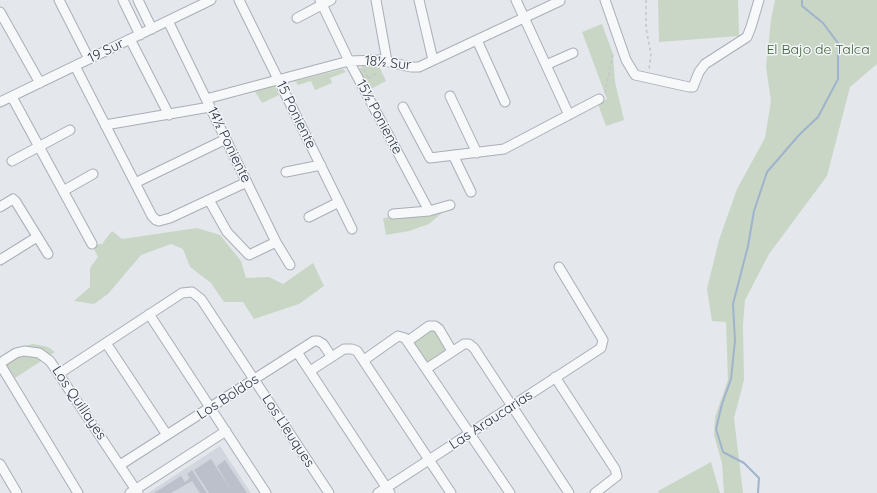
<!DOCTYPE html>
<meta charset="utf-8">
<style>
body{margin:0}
canvas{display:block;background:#e4e7ec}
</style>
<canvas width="877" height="493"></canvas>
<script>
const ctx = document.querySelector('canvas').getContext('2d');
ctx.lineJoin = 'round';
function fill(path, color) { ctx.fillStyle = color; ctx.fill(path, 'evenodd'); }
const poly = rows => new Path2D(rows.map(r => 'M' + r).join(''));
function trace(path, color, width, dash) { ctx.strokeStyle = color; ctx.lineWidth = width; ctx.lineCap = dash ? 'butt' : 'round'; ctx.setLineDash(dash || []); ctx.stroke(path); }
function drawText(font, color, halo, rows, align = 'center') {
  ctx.font = font + ' Quicksand,sans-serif'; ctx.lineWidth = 3; ctx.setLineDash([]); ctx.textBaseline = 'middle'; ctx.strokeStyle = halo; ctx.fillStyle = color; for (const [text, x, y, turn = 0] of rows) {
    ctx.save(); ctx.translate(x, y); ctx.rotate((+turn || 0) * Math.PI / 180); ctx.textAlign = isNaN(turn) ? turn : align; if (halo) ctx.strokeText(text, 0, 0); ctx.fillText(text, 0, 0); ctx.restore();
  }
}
fill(poly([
 [220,446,251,493,148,493]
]), '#d2d6de');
fill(poly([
 [658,0,738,0,739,36,659,42],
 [775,0,877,0,877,64,850,87,827,176,769,254,745,300,743,325,744,380,734,418,743,493,724,493,722,463,714,435,715,417,728,380,726,322,712,321,707,289,719,240,737,189,765,138,771,101,766,67,771,20],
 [602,24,613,54,615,82,624,120,606,126,598,104,607,99,582,32],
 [378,64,386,81,369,90,358,71,363,65],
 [343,69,346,72,330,78,332,83,315,90,311,81,298,85,295,81],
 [274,85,279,95,262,103,254,90],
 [443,212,429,224,409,231,386,235,383,218],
 [197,228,220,235,241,261,246,278,269,277,283,284,313,263,324,286,299,304,254,319,243,302,224,302,211,283,190,267,183,249,171,244,141,255,108,294,94,304,74,301,90,287,90,268,98,257,92,245,102,244,112,231,122,239],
 [435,326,452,351,426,369,408,341],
 [33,344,48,347,55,352,15,378,3,360,25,346],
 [711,462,720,493,659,493,658,491]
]), '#c9d6c5');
trace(poly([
 [758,493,759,478,744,463,723,452,716,429,722,404,731,379,735,341,733,304,748,246,754,211,767,172,799,135,818,117,838,79,838,43,823,23,802,6,802,0]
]), '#9fb4cc', 2);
fill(poly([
 [211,459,231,490,217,466,225,460,247,493,209,493,194,470],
 [192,470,207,493,200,493,192,481,171,493,154,493,181,476,185,482,190,478,187,474]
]), '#bbc0ca');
const minor = poly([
 [59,0,89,59],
 [123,0,140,35],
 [138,0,152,29],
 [239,0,352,229],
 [320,0,349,61,429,211],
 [376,0,387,61],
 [419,0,433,60],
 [516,0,569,115],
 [605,0,626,60,635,75,689,87,693,87,699,72,705,64,747,37,751,27,759,0],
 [0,12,40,83],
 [297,18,331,0],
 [168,21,276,242,290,265],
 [130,39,169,115],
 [477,40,505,102],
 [546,65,573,53],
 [75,66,152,216,156,220,159,221,170,218,247,182],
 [450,96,477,153],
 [12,97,92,244],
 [206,99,349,61,380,60,411,67,419,67,560,1],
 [0,102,211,0],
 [403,107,430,158,504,149,599,99],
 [105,125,210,107],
 [453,155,471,192],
 [12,161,70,130],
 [286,172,321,165],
 [135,183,226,139],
 [63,191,93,174],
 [209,200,227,232,249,255,276,242],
 [0,207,13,199,16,202,48,254],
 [393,214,429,211,450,205],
 [309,217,339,202],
 [0,260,37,237],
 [149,314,266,493],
 [408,341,429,326,435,326,439,329,452,351],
 [106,343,167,435],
 [297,352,390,493],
 [364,360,398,336,405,338,510,493],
 [0,363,16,353,24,351,39,353,50,361,138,493],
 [0,364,78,493],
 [426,369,464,344,469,344,474,348,569,493],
 [310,371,344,349,352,349,357,351,451,493],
 [60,373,182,293,192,292,201,299,329,493],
 [555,377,615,469,617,476,595,493],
 [0,464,17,493],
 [120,465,314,341,318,341,323,344,331,356],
 [130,493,226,431],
 [378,493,601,348,603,340,559,267]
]);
trace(minor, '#a9aeb7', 11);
trace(poly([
 [646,0,646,28,651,54,649,69],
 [364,69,368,78],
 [368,78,378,73],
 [605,93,613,54]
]), '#c2c5cb', 1.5, [3, 3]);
trace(minor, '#f7f8fa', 9);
drawText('14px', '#3f6138', '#f4f6f9', [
 ["El Bajo de Talca",818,50]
]);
drawText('14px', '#2b3445', '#f4f6f9', [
 ["19 Sur",106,51,-26],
 ["18½ Sur",388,63,6],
 ["15 Poniente",296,115,64],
 ["15½ Poniente",379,117,62],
 ["14½ Poniente",229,145,64],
 ["Los Boldos",228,397,-33],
 ["Los Quillayes",79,403,56],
 ["Las Araucarias",491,420,-33],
 ["Los Lleuques",288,431,57]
]);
</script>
